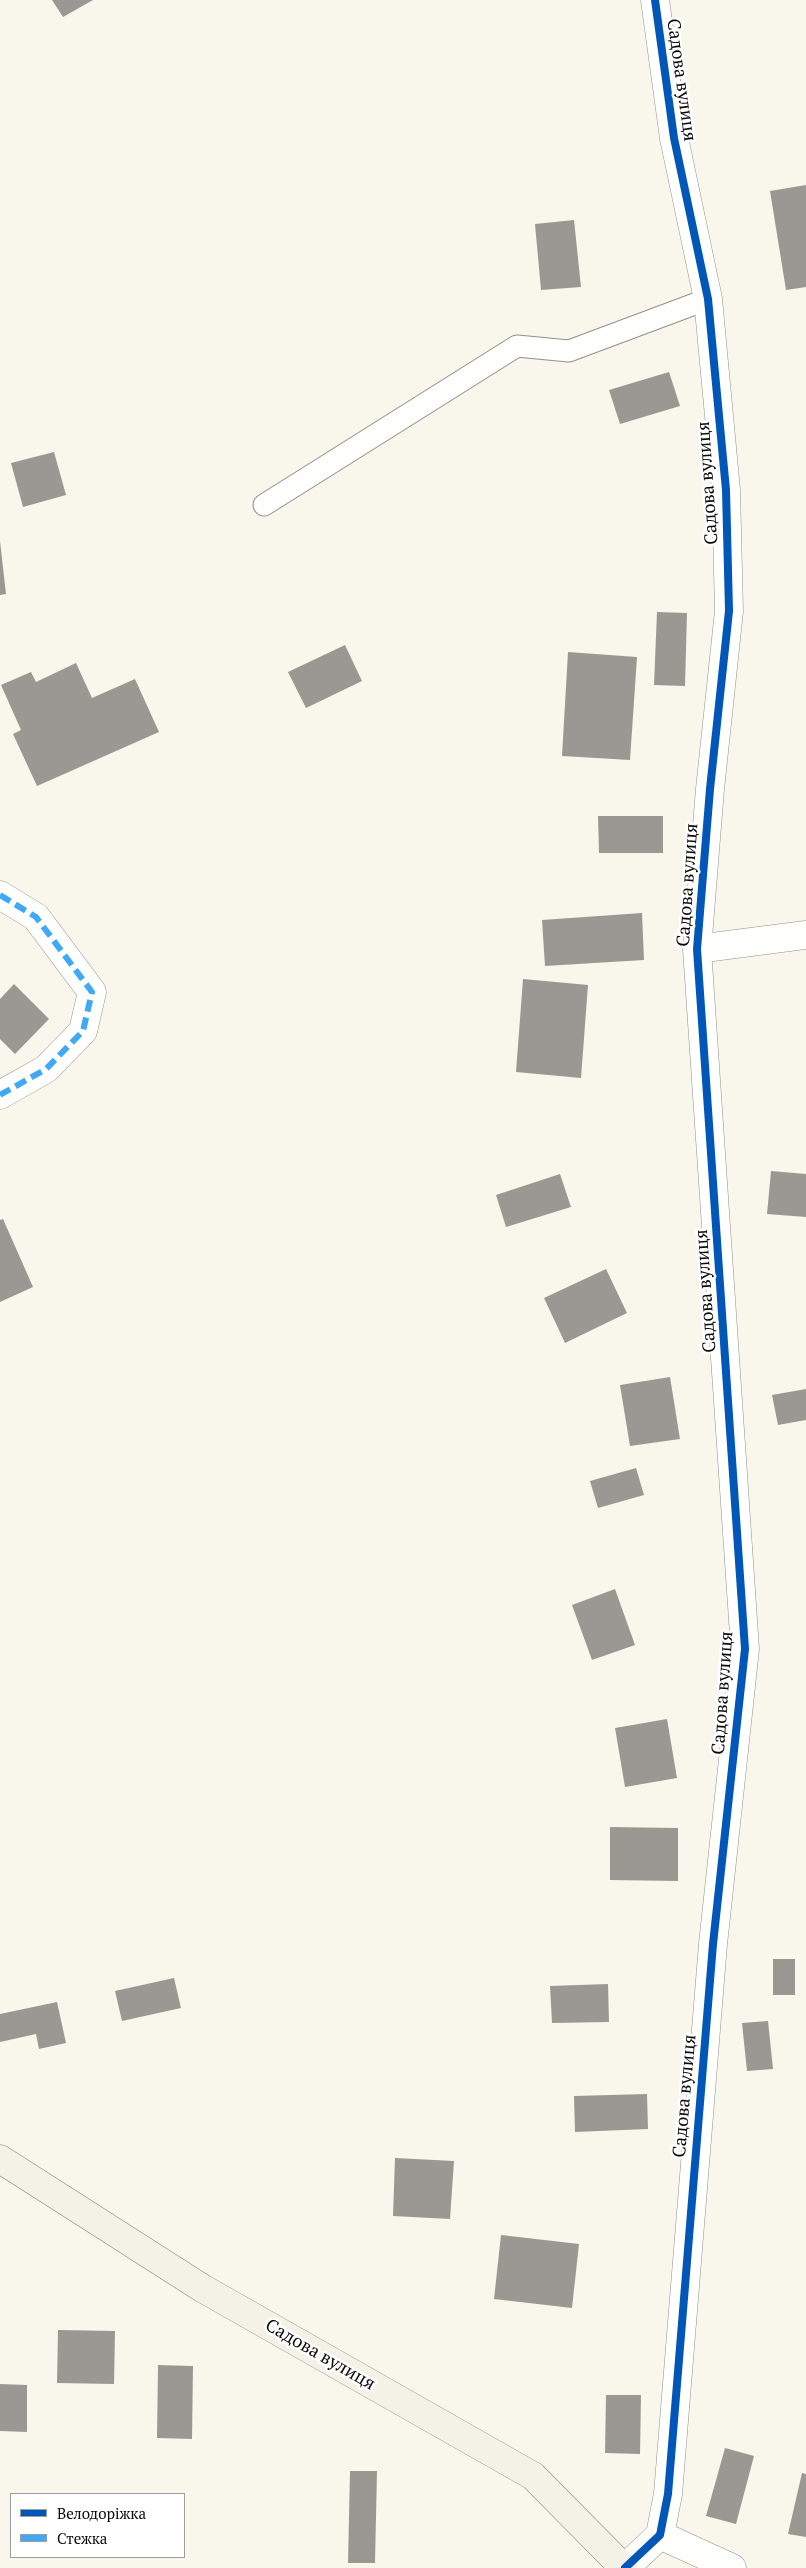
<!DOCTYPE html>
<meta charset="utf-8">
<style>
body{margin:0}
#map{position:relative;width:806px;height:2568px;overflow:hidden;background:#f9f6ec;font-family:"PT Serif",serif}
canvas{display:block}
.legend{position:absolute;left:10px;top:2493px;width:175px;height:65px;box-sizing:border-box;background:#fff;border:1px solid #9d9d9d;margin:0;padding:6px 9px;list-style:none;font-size:15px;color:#0a0a0a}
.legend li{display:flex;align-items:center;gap:10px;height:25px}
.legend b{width:25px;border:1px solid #9d9d9d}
</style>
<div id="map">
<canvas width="806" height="2568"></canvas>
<ul class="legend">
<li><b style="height:6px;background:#0057b8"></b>Велодоріжка</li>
<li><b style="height:6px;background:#3fa9f5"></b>Стежка</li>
</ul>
</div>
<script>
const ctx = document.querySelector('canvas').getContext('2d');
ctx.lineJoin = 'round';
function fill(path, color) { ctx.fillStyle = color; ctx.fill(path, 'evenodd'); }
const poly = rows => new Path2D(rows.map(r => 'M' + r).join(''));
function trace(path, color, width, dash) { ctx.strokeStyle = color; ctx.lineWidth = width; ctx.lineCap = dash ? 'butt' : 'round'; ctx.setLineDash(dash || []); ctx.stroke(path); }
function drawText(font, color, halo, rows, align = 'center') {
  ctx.font = font + ' "PT Serif",serif'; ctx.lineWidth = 5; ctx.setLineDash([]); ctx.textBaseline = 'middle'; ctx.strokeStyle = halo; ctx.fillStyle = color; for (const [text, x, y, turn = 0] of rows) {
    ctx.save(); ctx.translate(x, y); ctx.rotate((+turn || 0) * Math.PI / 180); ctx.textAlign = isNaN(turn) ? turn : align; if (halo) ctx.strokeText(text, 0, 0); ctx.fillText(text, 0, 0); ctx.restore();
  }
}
fill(poly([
 [52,0,93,0,63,17],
 [806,185,806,287,786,290,770,191],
 [574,220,581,287,541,290,535,224],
 [669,372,680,406,620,424,609,390],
 [54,452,66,495,23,507,11,463],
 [0,541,6,594,0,595],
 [657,612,687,613,685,686,654,685],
 [345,645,362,681,306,708,288,672],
 [568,652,637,657,630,760,562,756],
 [76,663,92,698,135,679,159,732,37,786,13,734,21,730,1,685,31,672,36,682],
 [598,816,663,816,663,853,599,853],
 [642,913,644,960,545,966,542,920],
 [523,979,588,985,581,1078,516,1072],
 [14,984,49,1019,15,1054,0,1039,0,999],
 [771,1171,806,1174,806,1217,767,1214],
 [560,1174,571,1207,506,1227,496,1195],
 [3,1219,33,1287,0,1302,0,1220],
 [606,1269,627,1313,565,1343,544,1298],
 [670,1377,680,1439,630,1446,620,1385],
 [806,1389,806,1420,778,1425,772,1395],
 [636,1468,644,1495,598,1508,590,1481],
 [615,1589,635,1645,592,1660,572,1605],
 [667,1719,677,1778,625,1787,615,1728],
 [610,1827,678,1828,678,1881,610,1880],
 [773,1959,795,1959,795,1995,773,1995],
 [174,1978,181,2008,122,2021,115,1991],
 [608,1984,609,2022,552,2023,550,1986],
 [57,2002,66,2043,39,2049,36,2034,0,2042,0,2014],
 [768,2021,773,2069,747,2071,742,2023],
 [647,2094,648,2129,575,2132,574,2096],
 [395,2158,454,2161,450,2219,393,2216],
 [501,2235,579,2244,572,2308,494,2299],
 [58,2330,115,2331,114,2384,57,2383],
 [158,2365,193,2366,192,2439,157,2438],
 [0,2384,27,2385,27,2432,0,2431],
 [606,2395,641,2395,640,2454,605,2453],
 [725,2448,754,2456,736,2524,706,2516],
 [350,2471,377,2471,375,2563,348,2563],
 [802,2473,806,2474,806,2537,788,2534]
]), '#9b9893');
const lane = poly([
 [264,505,517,346,569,351,708,299]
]);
const street = poly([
 [0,895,36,917,92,992,83,1031,46,1069,0,1095],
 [697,949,806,935],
 [660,2535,732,2568],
 [625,2568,660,2535,668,2494,713,1944,745,1649,697,949,710,789,729,611,726,490,708,299,674,138,655,0]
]);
const secondary = poly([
 [0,2159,202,2288,533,2476,624,2568]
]);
trace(lane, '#92908c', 23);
trace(street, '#92908c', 29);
trace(secondary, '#888782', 29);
trace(lane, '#fefefc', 21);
trace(street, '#fefefc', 28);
trace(secondary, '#f4f2e7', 28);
trace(poly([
 [0,895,36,917,92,992,83,1031,46,1069,0,1095]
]), '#3fa9f5', 6, [12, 6]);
trace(poly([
 [625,2568,660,2535,668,2494,713,1944,745,1649,697,949,710,789,729,611,726,490,708,299,674,138,655,0]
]), '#0057b8', 8);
drawText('18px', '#0a0a0a', '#fff', [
 ["Садова вулиця",681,80,82],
 ["Садова вулиця",708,483,-94],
 ["Садова вулиця",688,885,-86],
 ["Садова вулиця",706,1291,-94],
 ["Садова вулиця",723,1693,-86],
 ["Садова вулиця",685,2096,-85],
 ["Садова вулиця",320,2355,30]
]);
</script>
